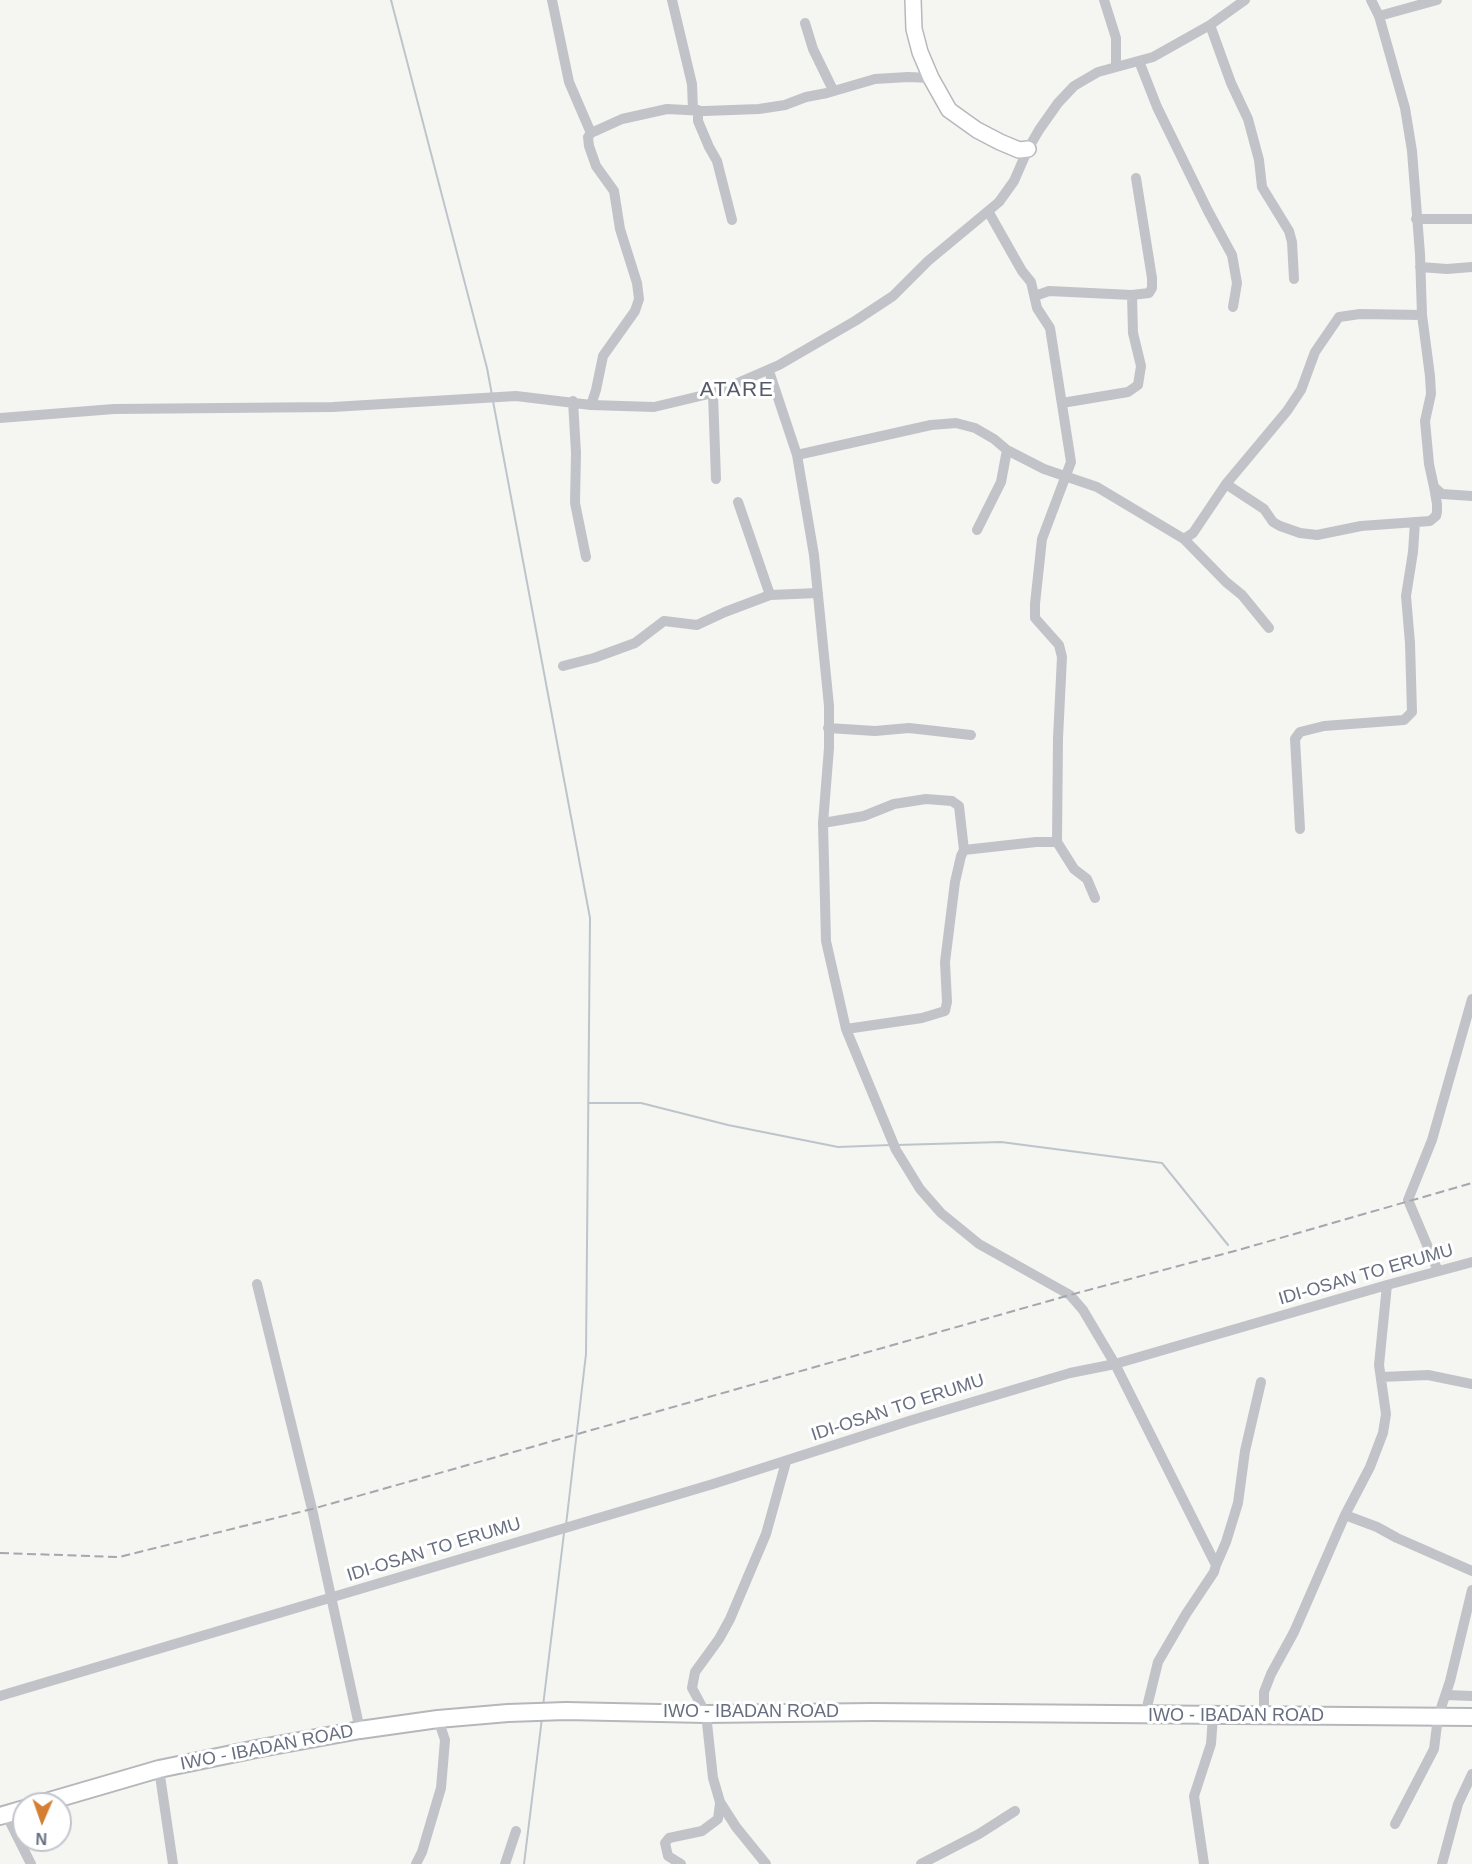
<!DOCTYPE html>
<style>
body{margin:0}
#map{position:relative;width:1472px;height:1864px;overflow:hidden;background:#f5f6f2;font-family:Helvetica,sans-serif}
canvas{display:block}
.north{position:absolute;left:12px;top:1792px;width:60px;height:60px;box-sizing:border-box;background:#fff;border:2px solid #c2c5cd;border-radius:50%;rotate:182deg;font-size:16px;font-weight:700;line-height:24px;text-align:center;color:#676f81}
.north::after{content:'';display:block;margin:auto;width:21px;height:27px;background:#d57f33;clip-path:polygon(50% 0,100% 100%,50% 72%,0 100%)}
</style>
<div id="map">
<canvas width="1472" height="1864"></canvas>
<div class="north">N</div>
</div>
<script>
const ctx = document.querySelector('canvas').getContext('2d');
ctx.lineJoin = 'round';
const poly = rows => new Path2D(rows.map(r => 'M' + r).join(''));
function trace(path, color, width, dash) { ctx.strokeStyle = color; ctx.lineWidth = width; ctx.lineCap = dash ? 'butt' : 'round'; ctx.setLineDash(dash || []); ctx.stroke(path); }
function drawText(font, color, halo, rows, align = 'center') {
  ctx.font = font + ' Helvetica,sans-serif'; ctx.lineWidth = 6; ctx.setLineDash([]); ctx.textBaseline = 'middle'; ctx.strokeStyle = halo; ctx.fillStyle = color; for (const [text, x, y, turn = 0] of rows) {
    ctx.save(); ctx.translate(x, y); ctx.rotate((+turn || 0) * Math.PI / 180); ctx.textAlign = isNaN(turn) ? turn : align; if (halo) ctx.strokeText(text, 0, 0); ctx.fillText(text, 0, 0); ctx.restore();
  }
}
trace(poly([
 [391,0,487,368,492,395],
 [493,401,590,918,586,1354,566,1525],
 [588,1103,641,1103,728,1125,838,1147,891,1145],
 [897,1145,1001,1142,1162,1163,1228,1245],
 [543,1706,564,1533],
 [524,1864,542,1718]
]), '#bec4cb', 2);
const secondary = poly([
 [913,0,914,29,920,52,931,78,949,110,977,130,1000,142,1019,150,1028,149]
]);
const primary = poly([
 [39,1804,159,1769,261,1748,360,1730,438,1719,508,1713,566,1711,706,1714,872,1712,1472,1717],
 [0,1816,24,1809]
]);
trace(secondary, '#b6b8be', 18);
trace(primary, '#b5b7bb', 20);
trace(poly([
 [552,0,569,82,591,133],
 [672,0,692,84,693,110],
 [1104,0,1116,38,1116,66],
 [1371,0,1379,16,1405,108,1412,151,1420,254,1422,315,1430,376,1431,394,1425,421,1429,464,1434,487,1442,494,1472,496],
 [1379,16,1437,0],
 [805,23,813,49,833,90],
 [1210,25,1231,83,1248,119,1259,160,1262,187,1289,231,1292,242,1294,279],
 [1139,61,1157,107,1208,211,1232,255,1237,283,1233,307],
 [698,110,698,121,709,147,717,161,732,220],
 [988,211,1022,271,1031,282,1037,308,1050,328,1071,462,1042,539,1035,604,1035,618,1059,645,1062,657,1058,738,1057,842],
 [1416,219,1472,219],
 [1420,267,1447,269,1472,267],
 [1035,296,1049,291,1132,295,1149,293,1152,288,1152,278,1136,178],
 [769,371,797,455,814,555,829,706,829,748,823,823,826,941,846,1029,896,1150,920,1189,941,1213,979,1244,1070,1295,1083,1310,1115,1364,1216,1565,1214,1572,1186,1614,1158,1662,1145,1715],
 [713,394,716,479],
 [573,401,576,453,575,503,586,557],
 [1062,403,1128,392,1138,385,1141,366,1133,333,1132,295],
 [591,405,596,390,603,356,635,311,639,299,637,283,620,229,614,191,596,166,589,146,588,137,591,133,622,119,667,109,705,111,759,109,785,105,806,97,827,93,875,79,908,77,931,78],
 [0,418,114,409,333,407,516,396,591,405,654,407,717,392,779,365,855,321,893,296,928,261,999,202,1014,181,1028,149,1039,130,1058,103,1074,86,1098,72,1153,57,1210,25,1245,0],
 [797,455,931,425,956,423,975,428,994,439,1007,450,1044,469,1097,487,1184,539,1226,582,1242,595,1269,628],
 [1226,484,1264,509,1273,522,1280,526,1300,533,1317,535,1361,526,1430,521,1436,516,1437,512,1437,504,1434,487],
 [738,502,770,595],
 [977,530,1001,482,1007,450],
 [1184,539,1193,533,1226,484,1287,411,1301,390,1315,352,1339,317,1360,314,1422,315],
 [563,666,594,658,635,643,664,621,697,625,725,612,770,595,818,593],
 [828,728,875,731,909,728,971,735],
 [823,823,864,816,894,804,926,799,952,801,959,806,964,850],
 [1300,829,1295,739,1300,732,1324,726,1404,720,1412,712,1410,643,1406,596,1413,552,1415,522],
 [846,1029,922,1018,945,1011,947,1002,945,962,955,882,961,856,964,850,1036,842,1057,842,1074,869,1087,879,1095,898],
 [1438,1271,1408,1200,1432,1140,1472,999],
 [257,1284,312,1509,360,1730],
 [1381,1377,1428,1375,1472,1384],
 [1345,1515,1377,1527,1397,1538,1472,1571],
 [1216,1565,1226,1542,1238,1503,1245,1451,1261,1382],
 [1446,1695,1472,1696],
 [0,1696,713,1484,909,1421,1070,1373,1115,1364,1387,1285,1472,1262],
 [1264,1716,1264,1692,1271,1674,1294,1632,1345,1515,1370,1467,1383,1433,1386,1414,1379,1365,1387,1285],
 [159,1769,173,1864],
 [6,1814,31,1864],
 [1395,1824,1434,1749,1438,1717,1450,1681,1472,1590],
 [416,1864,422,1852,441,1788,445,1740,438,1719],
 [505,1864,516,1831],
 [681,1864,668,1856,665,1843,669,1838,702,1831,718,1819,720,1803],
 [766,1864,736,1827,720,1802,713,1778,706,1714,692,1688,695,1672,719,1639,730,1619,766,1534,786,1462],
 [921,1864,979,1834,1015,1811],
 [1204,1864,1194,1796,1211,1744,1213,1716],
 [1442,1864,1458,1804,1472,1774]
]), '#c1c3c8', 10);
trace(secondary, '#fff', 15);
trace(primary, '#fff', 16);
trace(poly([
 [0,1553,119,1557,312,1509,1070,1295,1242,1249,1472,1183]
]), '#a4a7ae', 2, [9, 4.5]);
drawText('18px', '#676f81', '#fff', [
 ["IDI-OSAN TO ERUMU",1366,1275,-16],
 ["IDI-OSAN TO ERUMU",898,1408,-18],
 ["IDI-OSAN TO ERUMU",434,1550,-17],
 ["IWO - IBADAN ROAD",751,1712],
 ["IWO - IBADAN ROAD",1236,1716],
 ["IWO - IBADAN ROAD",267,1748,-11]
]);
ctx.letterSpacing = '1.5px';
drawText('21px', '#545a67', '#fff', [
 ["ATARE",737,390]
]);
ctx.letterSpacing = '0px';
</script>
